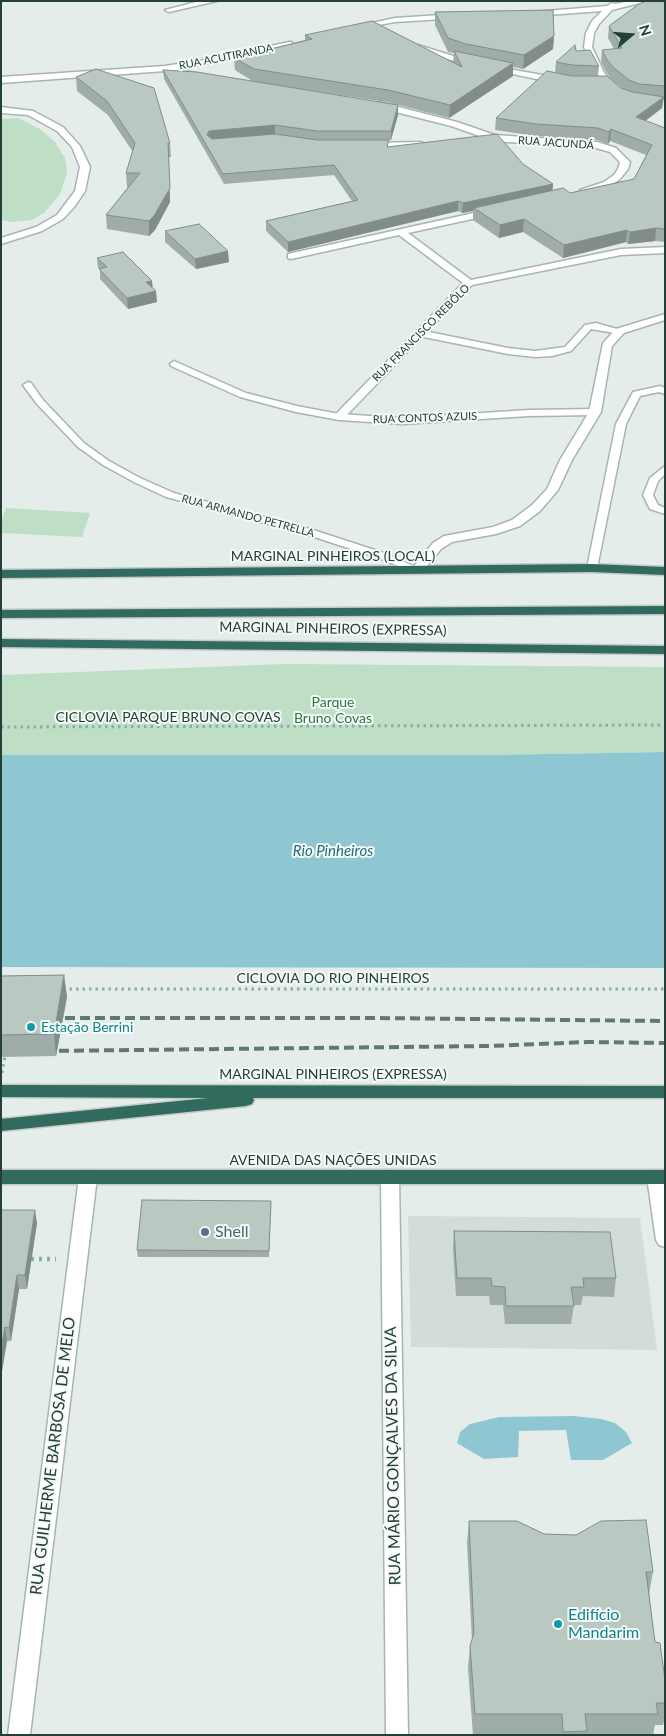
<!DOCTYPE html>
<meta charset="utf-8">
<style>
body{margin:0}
#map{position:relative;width:666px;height:1736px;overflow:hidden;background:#e4ede9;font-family:Lato,sans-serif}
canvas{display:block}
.frame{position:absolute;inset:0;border:2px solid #243f37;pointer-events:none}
.north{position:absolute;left:606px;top:10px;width:50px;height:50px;-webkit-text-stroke:4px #f5faf7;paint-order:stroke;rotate:72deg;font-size:14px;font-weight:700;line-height:20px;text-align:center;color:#243f37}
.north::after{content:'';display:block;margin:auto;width:18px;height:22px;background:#243f37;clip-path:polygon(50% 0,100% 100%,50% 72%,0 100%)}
</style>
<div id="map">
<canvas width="666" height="1736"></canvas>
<div class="frame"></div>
<div class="north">N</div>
</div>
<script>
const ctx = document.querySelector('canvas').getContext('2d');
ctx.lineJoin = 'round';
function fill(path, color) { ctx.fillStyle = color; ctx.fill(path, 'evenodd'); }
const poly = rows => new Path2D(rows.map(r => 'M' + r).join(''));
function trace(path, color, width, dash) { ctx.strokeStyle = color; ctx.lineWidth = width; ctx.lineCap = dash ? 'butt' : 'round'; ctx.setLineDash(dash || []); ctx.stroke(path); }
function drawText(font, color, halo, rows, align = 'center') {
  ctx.font = font + ' Lato,sans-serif'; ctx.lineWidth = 4; ctx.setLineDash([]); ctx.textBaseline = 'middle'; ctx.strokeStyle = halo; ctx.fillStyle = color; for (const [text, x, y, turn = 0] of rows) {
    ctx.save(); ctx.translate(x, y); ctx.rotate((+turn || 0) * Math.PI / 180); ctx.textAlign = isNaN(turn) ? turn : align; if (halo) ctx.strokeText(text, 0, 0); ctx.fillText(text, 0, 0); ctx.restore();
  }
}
fill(poly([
 [408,1216,640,1218,657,1350,411,1347]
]), '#d2ddd8');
fill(poly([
 [18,118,40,129,55,142,65,158,67,173,60,194,44,213,32,220,12,222,1,220,1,119],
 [6,508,90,513,82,537,1,533,1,522],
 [285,664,665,667,665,752,491,755,1,755,1,675]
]), '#bedec6');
fill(poly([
 [665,752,665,968,1,967,1,755,491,755],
 [574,1416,601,1419,615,1423,626,1432,632,1443,603,1460,571,1460,566,1430,519,1431,518,1457,484,1459,457,1443,460,1432,470,1424,499,1417]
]), '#8ec7d1');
const lane = poly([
 [596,323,624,331,620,334,591,329,571,351,552,356,535,357,508,354,419,336,415,333,419,330,508,348,535,351,565,347,585,325,596,323],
 [174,361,246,393,297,406,339,414,402,418,529,410,595,409,600,412,595,415,529,416,402,424,339,420,296,412,240,397,171,366,170,364,174,361],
 [28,382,31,383,43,400,84,443,109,461,140,478,174,493,310,529,387,554,422,570,417,573,413,572,379,558,302,533,166,497,134,482,103,465,78,447,37,404,23,385,28,382],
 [660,386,665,388,665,394,659,392,640,396,626,424,597,568,596,570,588,570,587,568,616,424,633,392,660,386],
 [665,466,665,474,658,481,653,495,658,505,665,508,665,514,650,509,643,495,650,478,665,466]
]);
const street = poly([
 [200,1,217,1,169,12,165,10,200,1],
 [631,1,648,1,612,10,599,24,594,33,592,47,604,73,620,90,616,93,597,76,584,47,586,33,592,21,602,11,534,16,530,14,534,12,607,6,612,3,615,4,631,1],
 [456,14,460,16,459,18,395,22,357,29,353,27,395,18,456,14],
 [289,42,292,42,292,46,211,63,177,69,199,74,199,78,196,79,165,71,1,83,1,77,165,66,211,59,289,42],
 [412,45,418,45,476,63,469,65,412,49,412,45],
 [491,66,560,78,564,81,560,84,494,70,491,70,491,66],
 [379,102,457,122,495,135,597,142,616,148,630,162,628,169,620,179,610,186,583,195,580,194,580,190,604,182,614,175,618,169,620,162,610,152,596,148,494,141,451,126,376,107,375,105,379,102],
 [1,107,33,111,63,127,80,146,90,167,85,191,75,206,63,219,42,231,1,244,1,238,36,227,57,215,75,191,80,167,72,147,57,131,28,115,1,113,1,107],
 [420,142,423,143,423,147,369,149,365,146,369,143,420,142],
 [492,209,495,210,495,214,408,233,471,280,621,249,665,247,665,253,621,255,472,285,343,419,335,419,333,417,335,415,463,283,399,235,291,259,288,258,288,254,492,209],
 [665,314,665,320,624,333,612,346,601,412,572,460,558,490,540,511,520,526,496,534,452,542,441,549,421,573,413,573,411,570,433,543,444,536,493,527,512,520,532,505,547,489,560,460,589,412,603,343,616,329,665,314],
 [88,1170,94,1172,97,1177,30,1735,8,1735,79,1177,82,1172,88,1170],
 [390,1170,396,1172,399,1177,408,1735,386,1735,381,1177,384,1172,390,1170],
 [656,1170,662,1172,665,1177,665,1247,659,1245,656,1240,647,1177,650,1172,656,1170]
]);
const highway = poly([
 [592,564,665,567,665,575,592,572,1,578,1,570,592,564],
 [665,606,665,614,1,618,1,610,665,606],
 [1,639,665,646,665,654,1,647,1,639],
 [1,1085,665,1086,665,1098,253,1098,254,1100,252,1104,246,1106,1,1131,1,1119,208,1098,1,1097,1,1085],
 [1,1170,665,1170,665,1184,1,1184,1,1170]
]);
trace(lane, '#a7b5b0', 3);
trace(street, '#a7b5b0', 3);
trace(highway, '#c2c9c7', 3);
trace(poly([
 [1,727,665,725],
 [63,989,665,989],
 [2,1073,5,1056]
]), '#85b0a2', 3, [2.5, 4]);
trace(poly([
 [31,1259,56,1259]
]), '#85b0a2', 4.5, [3, 5]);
fill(lane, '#fff');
fill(street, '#fff');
fill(highway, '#306b5e');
trace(poly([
 [50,1018,377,1018,665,1021],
 [44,1051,490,1046,588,1042,665,1043]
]), '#5f7a73', 4, [10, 5]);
fill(poly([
 [665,1,665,99,663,99,662,108,645,121,665,128,665,242,655,241,628,244,626,242,563,258,523,232,499,238,473,220,473,211,462,213,458,211,288,252,266,231,266,221,352,201,334,175,224,184,164,79,163,70,398,115,391,140,317,140,388,147,523,164,553,184,552,191,570,193,634,179,646,155,610,141,608,144,597,140,535,136,495,130,496,118,555,73,556,62,576,51,599,66,598,76,624,89,613,81,606,72,601,62,602,50,614,49,608,38,609,26],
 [435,12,554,36,553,49,523,69,513,67,513,76,449,118,387,102,254,82,235,70,234,58,305,40,305,35,453,63,454,53,448,52,435,25],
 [76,77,170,143,171,157,168,157,170,202,155,230,149,236,107,229,106,215,128,187,127,187,126,173,133,152,108,115,77,91],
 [165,231,229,262,196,269,165,242],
 [97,258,157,302,128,309,100,279,100,270,98,268],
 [64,975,67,997,56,1056,1,1057,1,976],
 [271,1201,269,1257,138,1257,137,1250],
 [1,1210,37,1223,27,1289,19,1289,11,1341,7,1341,1,1377],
 [454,1231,616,1278,614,1297,583,1296,581,1305,574,1305,571,1324,505,1324,503,1305,490,1305,489,1296,456,1296,453,1249],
 [469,1521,544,1534,653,1572,649,1594,655,1642,665,1680,665,1716,663,1725,655,1725,653,1735,473,1735,468,1668,470,1646,472,1641,467,1543]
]), '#a0aca7');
fill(poly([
 [554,36,553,49,523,69,524,55],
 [513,63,513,76,449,118,450,105],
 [664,97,662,108,635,129,636,117],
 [398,105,398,115,391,140,391,131],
 [275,125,275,134,210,140,207,135,209,131],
 [611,129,610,141,608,144,609,132],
 [168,143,170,202,155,230,149,236,149,221],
 [553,184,552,193,474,208,473,211,462,213,463,203],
 [458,201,458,211,288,252,288,242],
 [524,219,523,232,499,238,500,225],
 [656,228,655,241,628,244,630,232],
 [627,230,626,242,563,258,564,245],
 [228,251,229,262,196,269,195,259],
 [152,281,153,291,146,282],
 [156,291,157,302,128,309,127,298],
 [64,975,67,997,56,1056,54,1034],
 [35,1210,37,1223,27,1289,25,1275],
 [17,1275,19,1289,11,1341,9,1328],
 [5,1327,7,1341,1,1377,1,1349]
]), '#828c88');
const building = poly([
 [646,1,665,1,665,86,639,84,629,80,614,68,607,60,602,50,622,48,609,26,639,4,646,1],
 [553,10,554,36,524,55,466,44,448,38,435,12,553,10],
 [372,21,462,67,454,51,513,63,450,105,388,90,254,69,234,58,312,39,305,35,372,21],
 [575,45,576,51,590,50,599,66,572,65,556,62,575,45],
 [96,69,154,88,170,143,168,143,170,188,154,216,149,221,106,215,140,173,126,173,135,143,107,101,76,77,96,69],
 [163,70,197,72,398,105,391,131,317,131,275,125,209,131,207,135,212,139,275,134,317,140,389,140,387,147,497,134,523,164,553,184,463,203,458,201,288,242,266,221,358,200,334,165,223,174,163,70],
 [547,71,572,76,607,76,621,88,633,92,664,97,636,117,665,128,665,229,656,228,630,232,627,230,564,245,524,219,500,225,474,208,563,188,570,193,634,179,652,145,611,129,609,132,598,128,536,124,496,118,547,71],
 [199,224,228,251,195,259,165,231,199,224],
 [123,252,152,281,146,282,156,291,127,298,99,269,107,267,97,258,123,252],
 [64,975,54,1034,1,1035,1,976,64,975],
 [142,1200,271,1201,269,1251,137,1250,142,1200],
 [1,1210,35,1210,25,1275,17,1275,9,1328,5,1327,1,1349,1,1210],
 [454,1231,610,1232,616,1278,583,1278,584,1287,571,1287,574,1306,506,1306,505,1287,492,1286,491,1278,457,1278,454,1231],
 [646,1520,653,1572,646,1572,655,1642,660,1643,665,1680,665,1703,656,1703,658,1714,585,1714,587,1731,563,1732,562,1714,475,1714,470,1646,474,1633,469,1521,517,1521,544,1534,576,1535,601,1521,646,1520]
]);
fill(building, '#bac8c2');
trace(building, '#828c88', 1);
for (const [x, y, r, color] of [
 [31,1027,5,"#0f9aa8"],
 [205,1232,5,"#5c6f8a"],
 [558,1624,5,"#0f9aa8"]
]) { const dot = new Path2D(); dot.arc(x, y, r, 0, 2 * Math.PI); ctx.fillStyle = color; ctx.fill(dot); trace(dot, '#f5faf7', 2); }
drawText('11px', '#243f37', '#f5faf7', [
 ["RUA ACUTIRANDA",226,57,-11],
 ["RUA JACUNDÁ",556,143,4],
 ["RUA FRANCISCO REBÔLO",421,333,-45],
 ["RUA CONTOS AZUIS",425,418,-2],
 ["RUA ARMANDO PETRELLA",248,516,15]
]);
drawText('14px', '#243f37', '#f5faf7', [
 ["MARGINAL PINHEIROS (LOCAL)",333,556],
 ["MARGINAL PINHEIROS (EXPRESSA)",333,629,1],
 ["CICLOVIA PARQUE BRUNO COVAS",168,717],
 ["CICLOVIA DO RIO PINHEIROS",333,978],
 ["MARGINAL PINHEIROS (EXPRESSA)",333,1074],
 ["AVENIDA DAS NAÇÕES UNIDAS",333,1160]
]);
drawText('14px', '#2e7549', '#f5faf7', [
 ["Parque",333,702],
 ["Bruno Covas",333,718]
]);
drawText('14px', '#0d838f', '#f5faf7', [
 ["Estação Berrini",41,1027]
], 'left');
drawText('italic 15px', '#1e6c7a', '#f5faf7', [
 ["Rio Pinheiros",333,851]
]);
drawText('16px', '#4e5e75', '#f5faf7', [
 ["Shell",215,1232]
], 'left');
drawText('16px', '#243f37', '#f5faf7', [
 ["RUA GUILHERME BARBOSA DE MELO",53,1456,-83],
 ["RUA MÁRIO GONÇALVES DA SILVA",393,1456,-91]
]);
drawText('16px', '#0d838f', '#f5faf7', [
 ["Edifício",568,1615],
 ["Mandarim",568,1633]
], 'left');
</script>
